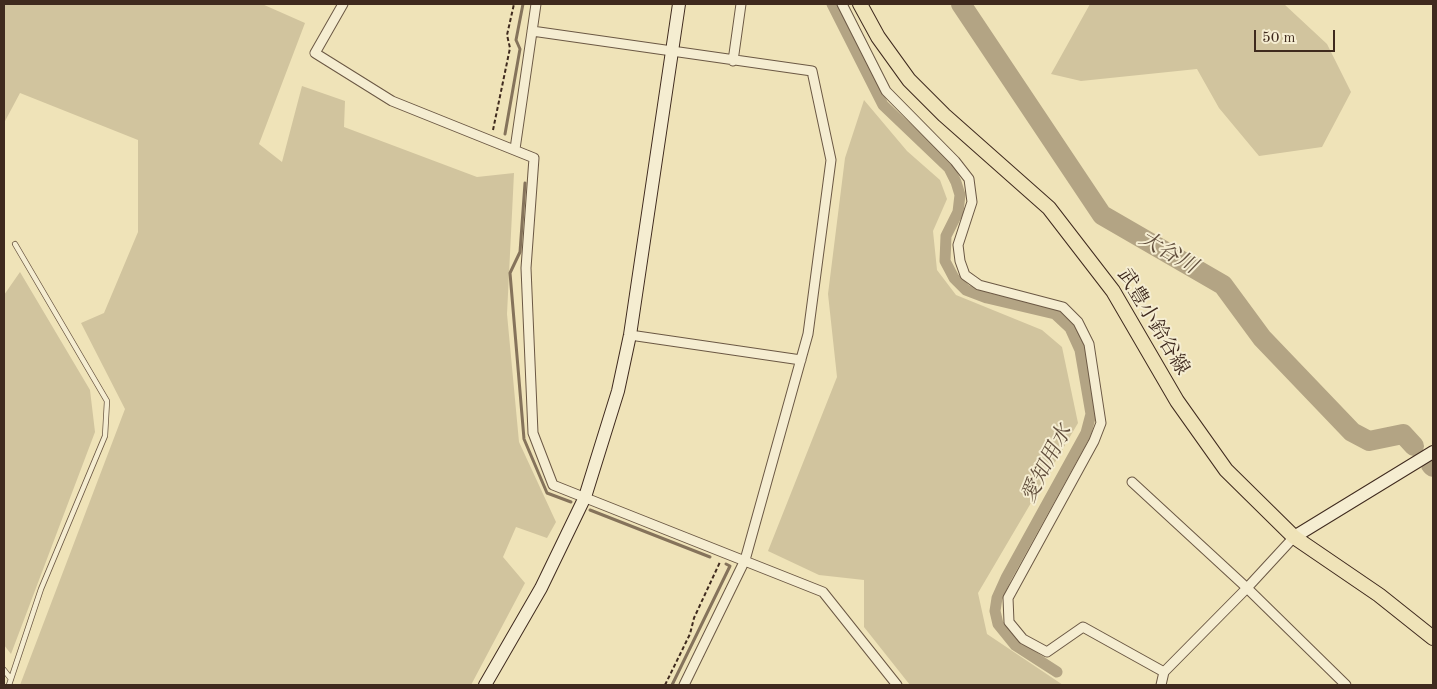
<!DOCTYPE html>
<meta charset="utf-8">
<style>
body{margin:0}
#map{position:relative;width:1437px;height:689px;overflow:hidden;background:#efe3b8;font-family:"Old Standard TT",serif}
canvas{display:block}
.frame{position:absolute;inset:0;border:5px solid #3f2a1e;pointer-events:none}
.scale{position:absolute;left:1254px;top:30px;width:81px;height:22px;box-sizing:border-box;border:2px solid #3f2a1e;border-top:0;padding-left:6px;font-size:15px;line-height:18px;white-space:nowrap;color:#3f2a1e;-webkit-text-stroke:4px #f5edd1;paint-order:stroke}
</style>
<div id="map">
<canvas width="1437" height="689"></canvas>
<div class="frame"></div>
<div class="scale">50 m</div>
</div>
<script>
const ctx = document.querySelector('canvas').getContext('2d');
ctx.lineJoin = 'round';
function fill(path, color) { ctx.fillStyle = color; ctx.fill(path, 'evenodd'); }
const poly = rows => new Path2D(rows.map(r => 'M' + r).join(''));
function trace(path, color, width, dash) { ctx.strokeStyle = color; ctx.lineWidth = width; ctx.lineCap = dash ? 'butt' : 'round'; ctx.setLineDash(dash || []); ctx.stroke(path); }
function drawText(font, color, halo, rows, align = 'center') {
  ctx.font = font + ' "Old Standard TT","Noto Serif JP",serif'; ctx.lineWidth = 4; ctx.setLineDash([]); ctx.textBaseline = 'middle'; ctx.strokeStyle = halo; ctx.fillStyle = color; for (const [text, x, y, turn = 0] of rows) {
    ctx.save(); ctx.translate(x, y); ctx.rotate((+turn || 0) * Math.PI / 180); ctx.textAlign = isNaN(turn) ? turn : align; if (halo) ctx.strokeText(text, 0, 0); ctx.fillText(text, 0, 0); ctx.restore();
  }
}
fill(poly([
 [4,4,262,4,305,23,259,144,282,162,302,86,345,101,344,127,477,177,514,173,507,314,519,442,556,522,547,538,516,527,503,557,525,583,471,685,20,685,125,409,81,323,104,313,138,232,138,140,20,93,4,123],
 [1090,4,1284,4,1327,44,1351,92,1322,147,1259,156,1219,108,1197,69,1081,81,1051,74],
 [864,100,907,151,940,180,947,199,933,231,937,270,956,295,1042,330,1062,347,1078,423,978,593,987,634,1063,685,910,685,864,627,864,580,819,575,768,551,837,377,828,294,845,158],
 [20,272,90,390,95,432,11,654,4,645,4,295]
]), '#d1c49e');
trace(poly([
 [505,134,520,49,516,40,523,4],
 [525,183,520,252,510,273,524,439,547,493,571,502],
 [590,510,710,557],
 [672,685,730,566,726,564]
]), '#85735b', 3);
trace(poly([
 [832,4,883,105,949,168,956,182,960,195,958,212,946,236,945,261,954,278,966,290,987,298,1055,314,1070,328,1080,350,1091,414,1086,433,1006,578,997,598,995,611,998,624,1015,645,1057,672]
]), '#b3a484', 11);
trace(poly([
 [961,4,1102,215,1223,285,1262,338,1352,432,1369,441,1403,434,1414,446],
 [1431,465,1433,467]
]), '#b3a484', 20);
const lane = poly([
 [4,670,11,679],
 [9,685,41,589,105,436,107,401,15,244]
]);
const street = poly([
 [343,4,315,53,392,101,534,158,526,268,533,433,553,485,823,592,897,685],
 [842,4,886,91,955,161,969,179,972,202,958,245,960,261,965,275,979,285,1063,307,1078,322,1089,344,1101,423,1094,441,1008,598,1009,622,1023,639,1047,652,1083,627,1164,672],
 [532,31,812,71,831,160,808,334,745,560,684,685],
 [733,61,741,4],
 [515,149,536,4],
 [630,335,801,360],
 [1132,482,1247,588,1346,685],
 [1161,685,1164,672,1247,588,1294,537]
]);
const secondary = poly([
 [1294,537,1433,452],
 [485,685,541,588,585,497,618,391,630,335,679,4]
]);
const primary = poly([
 [860,4,878,37,909,80,944,115,1049,208,1113,291,1177,401,1226,470,1294,537,1379,595,1433,638]
]);
trace(lane, '#6b5844', 6);
trace(street, '#6b5844', 11);
trace(secondary, '#3f2a1e', 14);
trace(primary, '#3f2a1e', 16);
trace(poly([
 [493,130,510,48,507,35,514,4],
 [665,685,690,634,694,618,720,562]
]), '#3f2a1e', 2, [4, 2.5]);
trace(lane, '#f5edd1', 4.5);
trace(street, '#f5edd1', 9);
trace(secondary, '#f5edd1', 12);
trace(primary, '#efe3b8', 14);
drawText('20px', '#3f2a1e', '#f5edd1', [
 ["武豊小鈴谷線",1153,322,59]
]);
drawText('italic 21px', '#624f3d', '#f5edd1', [
 ["大谷川",1168,253,30],
 ["愛知用水",1047,464,-62]
]);
</script>
